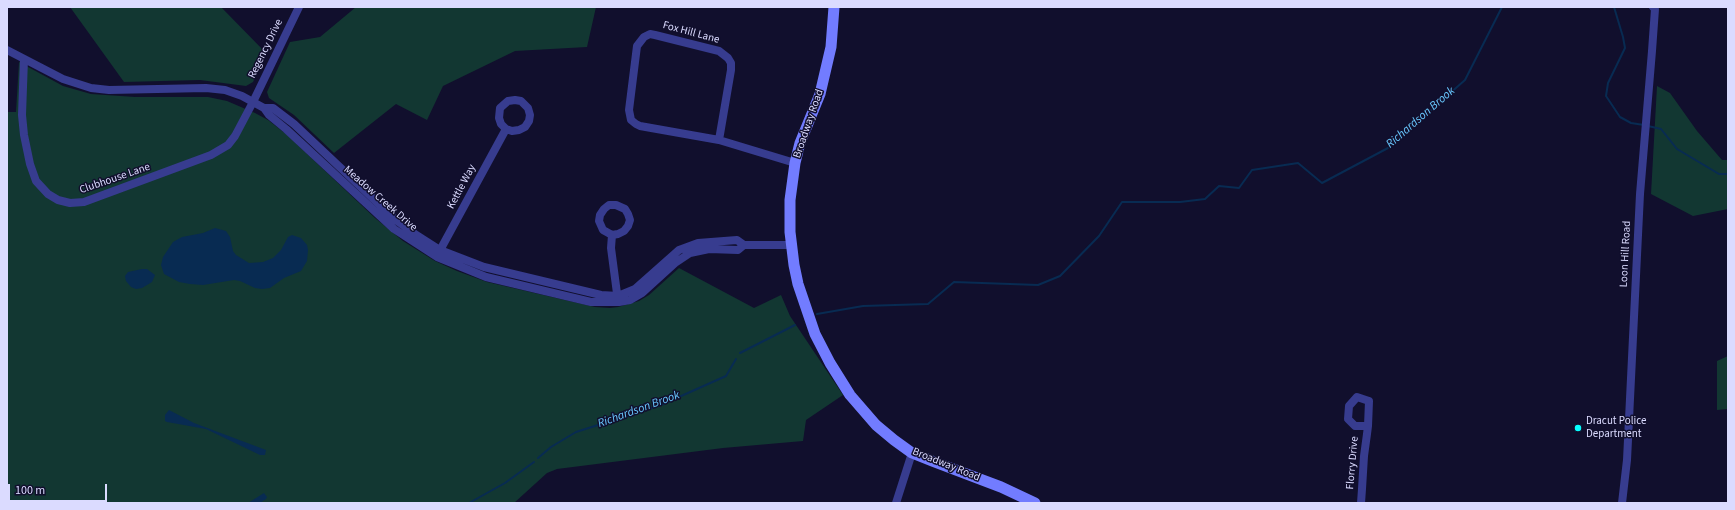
<!DOCTYPE html>
<style>
body{margin:0}
#map{position:relative;width:1735px;height:510px;overflow:hidden;background:#110f2d;font-family:"Source Sans 3",sans-serif}
canvas{display:block}
.frame{position:absolute;inset:0;border:8px solid #dbdbff;pointer-events:none}
.scale{position:absolute;left:8px;top:484px;width:99px;height:18px;box-sizing:border-box;border:2px solid #dbdbff;border-top:0;padding-left:5px;font-size:12px;line-height:14px;white-space:nowrap;color:#dbdbff;-webkit-text-stroke:3px #110f2d;paint-order:stroke}
</style>
<div id="map">
<canvas width="1735" height="510"></canvas>
<div class="frame"></div>
<div class="scale">100 m</div>
</div>
<script>
const ctx = document.querySelector('canvas').getContext('2d');
ctx.lineJoin = 'round';
function fill(path, color) { ctx.fillStyle = color; ctx.fill(path, 'evenodd'); }
const poly = rows => new Path2D(rows.map(r => 'M' + r).join(''));
function trace(path, color, width, dash) { ctx.strokeStyle = color; ctx.lineWidth = width; ctx.lineCap = dash ? 'butt' : 'round'; ctx.setLineDash(dash || []); ctx.stroke(path); }
function drawText(font, color, halo, rows, align = 'center') {
  ctx.font = font + ' "Source Sans 3",sans-serif'; ctx.lineWidth = 3; ctx.setLineDash([]); ctx.textBaseline = 'middle'; ctx.strokeStyle = halo; ctx.fillStyle = color; for (const [text, x, y, turn = 0] of rows) {
    ctx.save(); ctx.translate(x, y); ctx.rotate((+turn || 0) * Math.PI / 180); ctx.textAlign = isNaN(turn) ? turn : align; if (halo) ctx.strokeText(text, 0, 0); ctx.fillText(text, 0, 0); ctx.restore();
  }
}
fill(poly([
 [70,7,221,7,266,53,253,82,246,86,200,80,124,82],
 [356,7,596,7,587,47,515,51,443,86,427,120,396,104,334,153,294,115,269,98,267,92,290,42,320,37],
 [19,62,63,86,91,94,135,97,208,97,227,101,255,113,268,120,286,134,375,218,403,241,435,261,457,271,487,282,595,307,610,308,618,307,639,301,649,295,679,268,754,308,781,295,790,316,843,395,806,420,803,441,723,448,557,469,547,473,514,503,7,503,7,112,16,112],
 [1657,86,1670,93,1697,131,1722,160,1728,160,1728,209,1693,216,1651,194],
 [1728,356,1728,409,1717,410,1717,361]
]), '#123732');
fill(poly([
 [215,228,226,231,230,237,233,251,236,255,249,263,263,262,273,258,281,250,288,237,292,235,301,238,307,245,308,250,307,261,301,271,284,278,270,288,262,289,255,288,240,281,234,280,203,285,190,284,179,282,164,274,161,265,163,257,173,242,182,237,203,233],
 [142,269,147,269,155,275,152,282,142,288,136,289,131,287,126,281,125,276,128,272],
 [169,410,194,423,266,450,265,455,260,455,206,429,167,422,165,421,165,415],
 [264,493,267,497,266,499,260,503,248,503]
]), '#082b52');
trace(poly([
 [1614,7,1623,37,1625,48,1608,83,1606,96,1620,117,1631,123,1644,125],
 [1648,126,1661,129,1677,149,1719,174,1728,174],
 [817,314,863,306,928,304,954,282,1038,285,1060,276,1099,236,1122,202,1180,202,1205,199,1219,186,1239,188,1252,170,1298,163,1322,183,1388,148,1465,80,1502,7],
 [740,353,795,325],
 [538,458,551,447,576,432,661,405,726,376,736,359],
 [469,503,505,483,534,462]
]), '#082b52', 2);
trace(poly([
 [7,50,63,79,91,88,109,90,206,88,225,90,242,96,264,108,273,108,294,124,396,220,415,234,440,250,484,267,601,295,618,296,635,289,679,250,698,243,737,240,744,245,791,245],
 [24,59,22,115,24,135,30,164,36,181,48,194,58,200,70,203,84,202,211,155,228,145,235,136,253,102,299,7],
 [264,108,269,115,286,129,394,229,437,257,486,277,591,302,619,302,630,300,642,293,675,263,690,253,709,249,738,250,744,245],
 [719,140,731,70,731,63,728,58,719,51,655,35,650,34,644,37,637,46,629,110,631,120,636,124,640,126,719,140,795,163],
 [612,235,618,234,624,231,628,226,630,220,628,214,625,209,616,205,609,205,604,209,600,215,599,221,603,230,612,235,611,248,618,301],
 [438,254,506,129,501,124,499,118,500,108,508,101,515,100,521,101,528,108,530,115,529,121,525,127,519,130,512,131,506,129],
 [896,503,912,453],
 [1361,503,1362,489,1364,456,1367,434,1368,426,1369,401,1357,397,1349,406,1348,419,1355,426,1368,426],
 [1622,503,1627,460,1640,194,1652,51,1655,9,1653,7]
]), '#373c8f', 8);
trace(poly([
 [834,7,831,47,820,94,800,143,795,163,790,200,790,232,794,265,798,284,815,334,830,363,850,395,876,425,894,440,912,453,932,461,1001,487,1035,503]
]), '#727cff', 11);
for (const [x, y, r, color] of [
 [1578,428,4,"#07ffff"]
]) { const dot = new Path2D(); dot.arc(x, y, r, 0, 2 * Math.PI); ctx.fillStyle = color; ctx.fill(dot); trace(dot, '#110f2d', 1.5); }
drawText('11px', '#dbdbff', '#110f2d', [
 ["Fox Hill Lane",691,33,15],
 ["Regency Drive",266,49,-64],
 ["Broadway Road",809,124,-71],
 ["Clubhouse Lane",115,179,-19],
 ["Kettle Way",462,187,-62],
 ["Meadow Creek Drive",380,199,41],
 ["Loon Hill Road",1626,254,-87],
 ["Florry Drive",1353,463,-85],
 ["Broadway Road",946,465,22]
]);
drawText('11px', '#dbdbff', '#110f2d', [
 ["Dracut Police",1586,422],
 ["Department",1586,435]
], 'left');
drawText('italic 12px', '#69c8ff', '#110f2d', [
 ["Richardson Brook",1421,118,-41],
 ["Richardson Brook",639,410,-20]
]);
</script>
